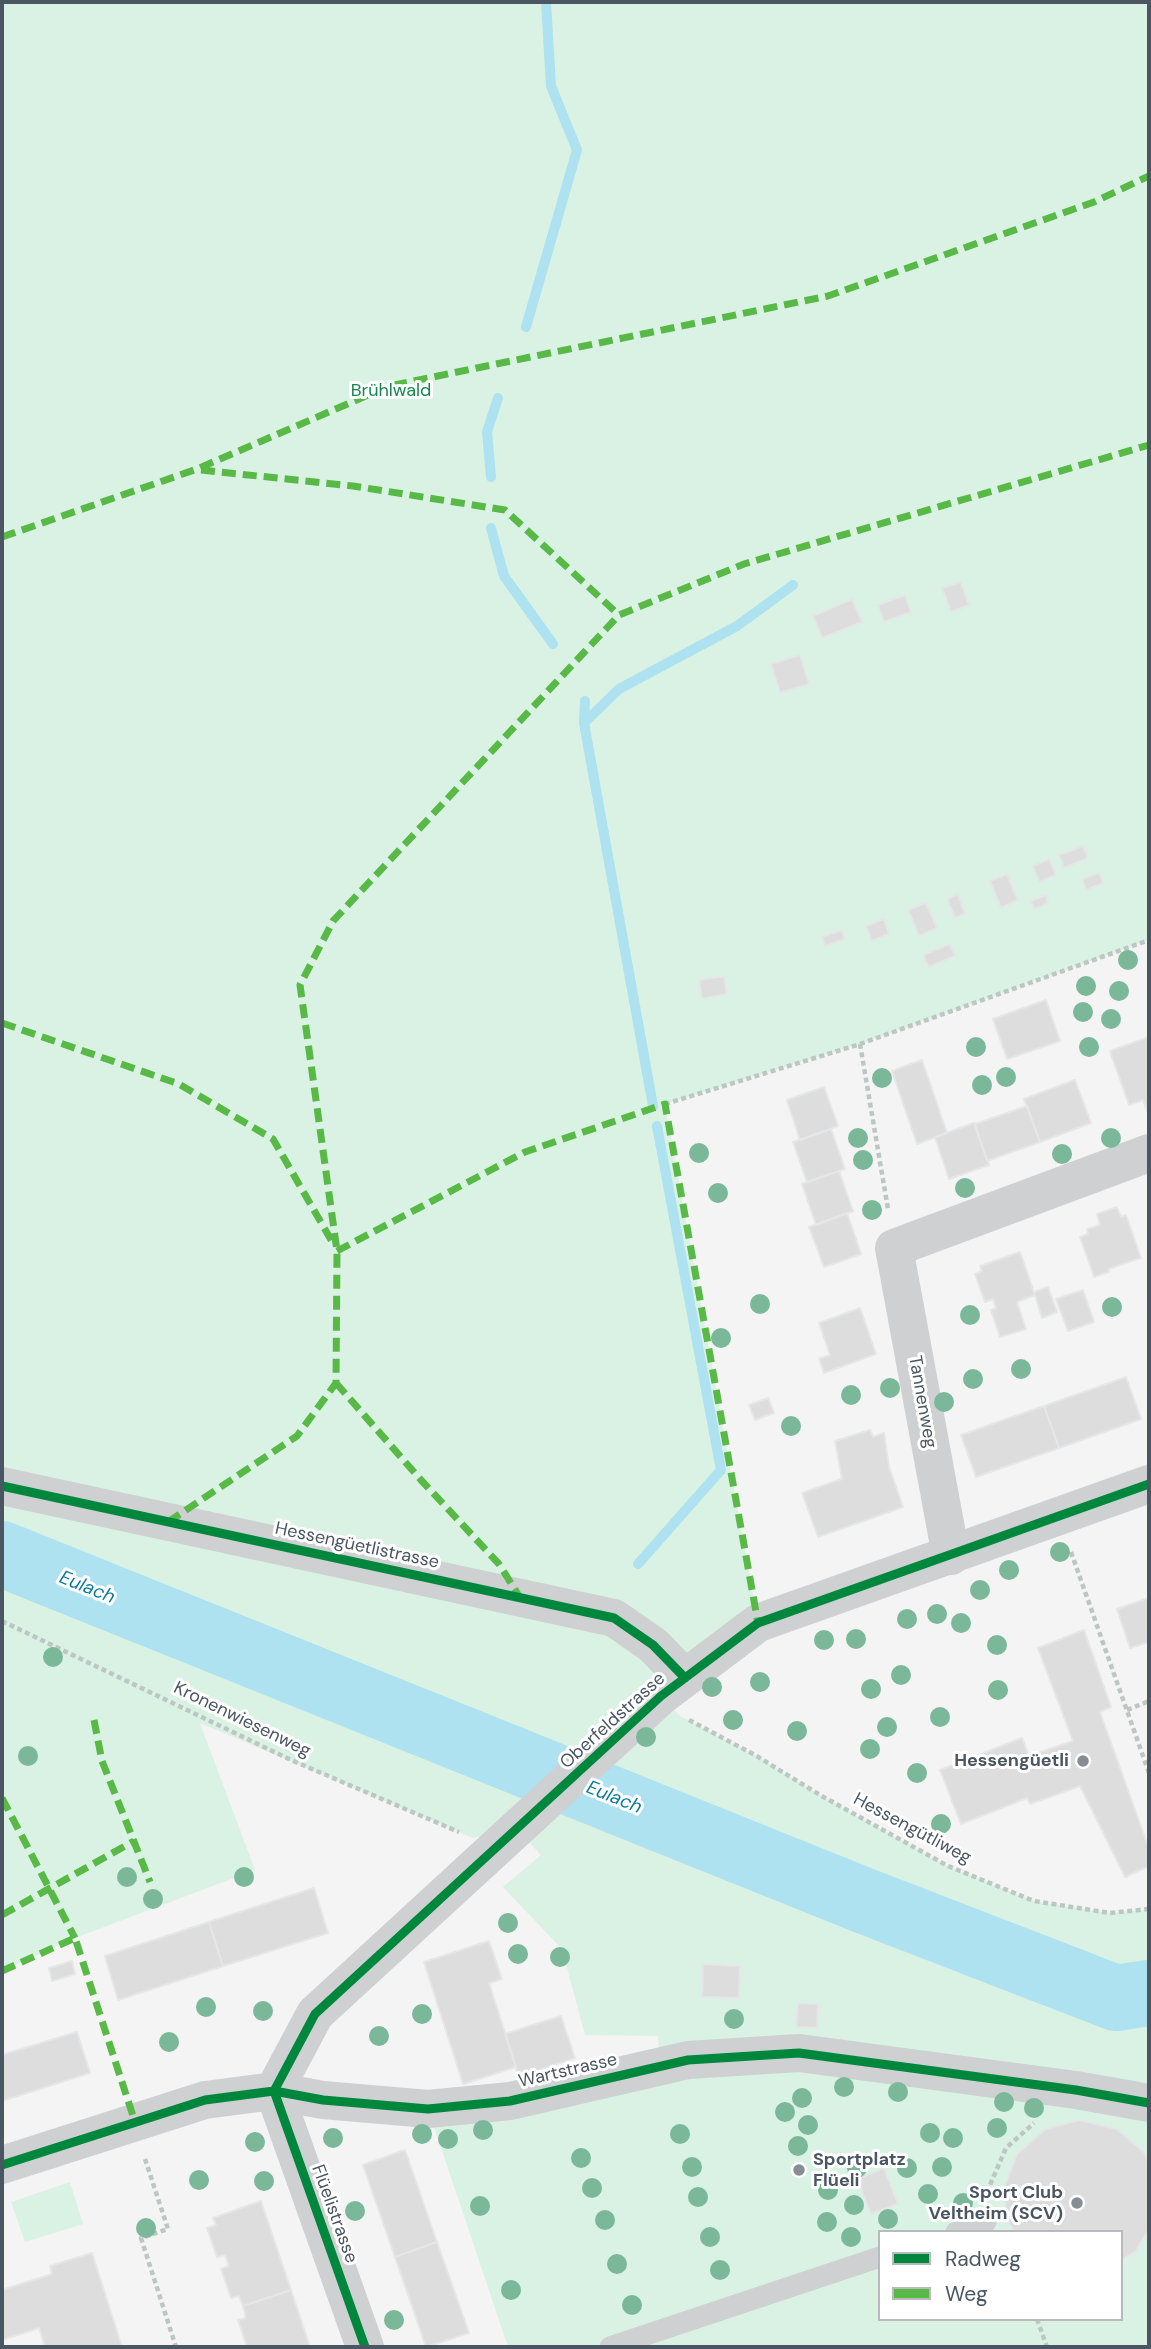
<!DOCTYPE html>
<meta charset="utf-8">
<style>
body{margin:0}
#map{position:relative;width:1151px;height:2349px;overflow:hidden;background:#f4f4f4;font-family:"DM Sans",sans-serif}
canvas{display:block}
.frame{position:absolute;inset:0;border:4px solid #4a5661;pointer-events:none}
.legend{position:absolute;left:878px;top:2230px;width:245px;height:91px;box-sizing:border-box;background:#fff;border:2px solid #b7bbc0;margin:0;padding:9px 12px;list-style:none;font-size:21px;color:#4a5661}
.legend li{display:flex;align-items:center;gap:14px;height:35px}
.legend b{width:35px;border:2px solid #b7bbc0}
</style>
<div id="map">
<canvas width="1151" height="2349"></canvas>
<div class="frame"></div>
<ul class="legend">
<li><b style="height:9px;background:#00873e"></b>Radweg</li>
<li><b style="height:9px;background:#58b947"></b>Weg</li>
</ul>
</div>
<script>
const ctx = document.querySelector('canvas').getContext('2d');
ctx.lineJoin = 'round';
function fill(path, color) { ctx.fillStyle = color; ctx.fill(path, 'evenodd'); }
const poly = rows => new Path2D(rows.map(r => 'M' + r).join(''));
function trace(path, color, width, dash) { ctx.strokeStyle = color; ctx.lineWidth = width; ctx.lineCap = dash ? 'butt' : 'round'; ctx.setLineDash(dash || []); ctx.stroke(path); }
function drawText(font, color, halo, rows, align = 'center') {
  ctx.font = font + ' "DM Sans",sans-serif'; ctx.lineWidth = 6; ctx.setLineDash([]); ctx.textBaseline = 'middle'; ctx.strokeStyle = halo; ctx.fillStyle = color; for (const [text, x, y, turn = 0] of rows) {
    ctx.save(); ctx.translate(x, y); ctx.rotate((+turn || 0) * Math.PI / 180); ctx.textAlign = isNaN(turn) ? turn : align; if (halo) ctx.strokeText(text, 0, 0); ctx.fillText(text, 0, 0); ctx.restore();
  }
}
fill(poly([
 [2,2,1149,2,1149,940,860,1044,665,1104,758,1623,661,1696,680,1716,755,1755,820,1795,948,1866,1034,1901,1110,1913,1149,1909,1149,2086,659,2053,658,2036,585,2035,562,1949,503,1887,541,1855,517,1829,473,1838,200,1723,255,1870,75,1938,2,1971],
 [688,2060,1149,2103,1149,2347,508,2347,428,2109],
 [880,2232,1121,2232,1121,2319,880,2319],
 [70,2182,83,2224,25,2242,11,2202]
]), '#d9f2e3');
trace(poly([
 [526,327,577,150,551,86,546,2],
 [491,477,487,432,498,398],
 [491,528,504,576,553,644],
 [584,723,585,701],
 [653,1106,584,723,619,689,737,626,793,585],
 [638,1564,721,1470,657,1126],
 [601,1822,624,1805]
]), '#aee2f0', 10);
trace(poly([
 [2,1554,865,1901,1116,1998,1149,1993]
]), '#aee2f0', 66);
const building = poly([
 [961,582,969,605,951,612,942,588,961,582],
 [905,595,911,612,884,622,878,605,905,595],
 [852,599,862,622,822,638,813,616,852,599],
 [800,655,809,684,780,693,771,664,800,655],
 [1083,846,1088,858,1064,868,1059,855,1083,846],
 [1049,859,1056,875,1039,882,1033,866,1049,859],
 [1099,873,1103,883,1086,890,1082,879,1099,873],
 [1007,874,1018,900,1001,908,990,881,1007,874],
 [958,894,965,914,955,918,947,899,958,894],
 [1046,895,1048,903,1034,909,1031,901,1046,895],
 [926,903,937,928,919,936,908,910,926,903],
 [884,919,889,934,872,941,866,926,884,919],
 [842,930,845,939,825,946,822,937,842,930],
 [950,944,955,956,929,967,923,955,950,944],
 [724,976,727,994,702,999,699,980,724,976],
 [1046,1000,1060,1041,1007,1059,993,1019,1046,1000],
 [1149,1037,1149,1111,1147,1111,1143,1100,1129,1105,1110,1051,1149,1037],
 [922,1060,947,1133,917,1144,892,1071,922,1060],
 [1075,1080,1091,1123,1040,1142,1024,1099,1075,1080],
 [824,1087,838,1126,800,1140,787,1100,824,1087],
 [1027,1106,1040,1142,987,1161,975,1124,1027,1106],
 [974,1123,989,1165,949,1179,935,1137,974,1123],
 [831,1129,845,1169,807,1182,793,1142,831,1129],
 [839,1171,853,1211,816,1225,802,1184,839,1171],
 [1117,1207,1121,1217,1126,1215,1141,1258,1108,1269,1109,1272,1094,1277,1080,1237,1088,1234,1087,1229,1100,1225,1097,1214,1117,1207],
 [847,1213,861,1254,824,1267,809,1227,847,1213],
 [1020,1252,1035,1295,1017,1302,1026,1329,1000,1337,991,1310,996,1308,993,1299,985,1302,975,1274,982,1271,980,1266,1020,1252],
 [1048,1287,1057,1312,1042,1318,1034,1292,1048,1287],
 [1083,1290,1094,1322,1068,1331,1056,1299,1083,1290],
 [860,1308,876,1354,824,1373,819,1359,830,1355,819,1323,860,1308],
 [1126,1377,1141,1419,1059,1448,1044,1406,1126,1377],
 [768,1398,774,1413,755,1420,749,1405,768,1398],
 [1044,1406,1059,1448,976,1477,961,1435,1044,1406],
 [870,1430,873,1437,884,1433,889,1467,903,1507,818,1537,802,1493,842,1479,835,1441,870,1430],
 [1149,1598,1149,1642,1130,1648,1117,1609,1149,1598],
 [1084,1630,1111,1707,1100,1712,1149,1849,1149,1866,1125,1877,1080,1786,1030,1804,1027,1798,961,1824,940,1770,1022,1738,1029,1756,1073,1741,1038,1648,1084,1630],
 [314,1888,328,1933,223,1966,209,1922,314,1888],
 [209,1922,223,1966,118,2000,105,1956,209,1922],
 [489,1941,502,1979,489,1983,516,2067,463,2084,424,1962,489,1941],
 [72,1961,75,1974,52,1981,49,1968,72,1961],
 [703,1964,740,1966,739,1998,702,1997,703,1964],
 [798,2003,818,2004,817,2028,796,2027,798,2003],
 [561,2016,575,2058,519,2077,505,2034,561,2016],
 [77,2032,90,2073,2,2101,2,2055,77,2032],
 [1079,2120,1117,2129,1144,2152,1149,2165,1149,2229,1136,2251,1121,2260,1121,2232,1014,2232,1006,2218,1004,2188,1017,2154,1046,2129,1079,2120],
 [405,2150,437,2242,395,2257,363,2165,405,2150],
 [884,2168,898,2204,871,2214,857,2179,884,2168],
 [261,2201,291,2290,243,2306,239,2296,231,2298,221,2269,229,2266,225,2255,217,2257,207,2228,216,2225,213,2218,261,2201],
 [437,2242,469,2333,426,2347,395,2257,437,2242],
 [92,2253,122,2347,45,2347,39,2328,2,2340,2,2290,52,2274,50,2266,92,2253],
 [291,2290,310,2347,247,2347,238,2320,246,2318,243,2306,291,2290]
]);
fill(building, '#ddddde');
trace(building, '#e5e6e7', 2);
trace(poly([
 [860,1044,888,1209],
 [665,1104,860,1044,1149,940],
 [1071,1552,1149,1773],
 [2,1621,291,1760,459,1832],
 [1127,1710,1149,1701],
 [689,1720,755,1755,820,1795,948,1866,1034,1901,1110,1913,1149,1909],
 [145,2159,168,2229,141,2238,176,2347],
 [989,2193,990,2185,1006,2148,1034,2123],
 [1037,2319,1047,2347]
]), '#bcc7c4', 4.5, [5, 3.5]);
trace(poly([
 [956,2232,986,2222],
 [610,2347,880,2257]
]), '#ced0d2', 21);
trace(poly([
 [2,1486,614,1618,653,1645,685,1678],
 [951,1556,894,1248,1149,1153],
 [274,2091,315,2014,661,1696,758,1623,1149,1484],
 [274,2091,365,2347],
 [2,2165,205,2100,274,2091,323,2100,428,2109,510,2101,688,2060,799,2053,1076,2090,1149,2103]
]), '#ced0d2', 38);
trace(poly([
 [201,470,353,486,505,510,619,615],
 [2,537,197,469,389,386,828,296,1094,202,1149,176],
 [2,1023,179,1084,273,1139,334,1245],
 [337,1251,525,1152,665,1104,758,1623],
 [336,1383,421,1480,499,1564,519,1596],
 [168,1522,297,1436,336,1383,337,1251,300,985,333,921,619,615,744,564,1149,445],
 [94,1720,102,1761,150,1882],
 [2,1798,75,1938],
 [2,1915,134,1841],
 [2,1971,75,1938,135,2122]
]), '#58b947', 7, [14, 7]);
trace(poly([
 [2,1486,614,1618,653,1645,685,1678],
 [274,2091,315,2014,661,1696,758,1623,1149,1484],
 [274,2091,365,2347],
 [2,2165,205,2100,274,2091,323,2100,428,2109,510,2101,688,2060,799,2053,1076,2090,1149,2103]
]), '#00873e', 9);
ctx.fillStyle = '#7ab899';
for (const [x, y] of [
 [1128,960],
 [1086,986],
 [1119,991],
 [1083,1012],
 [1111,1019],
 [976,1047],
 [1089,1047],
 [1006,1077],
 [882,1078],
 [982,1085],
 [858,1138],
 [1111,1138],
 [699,1153],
 [1062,1154],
 [863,1160],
 [965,1188],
 [718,1193],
 [872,1210],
 [760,1304],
 [1112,1307],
 [970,1315],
 [721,1338],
 [1021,1369],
 [973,1379],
 [890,1388],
 [851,1395],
 [944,1402],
 [791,1426],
 [1060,1552],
 [1009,1570],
 [980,1590],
 [937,1614],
 [907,1619],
 [961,1623],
 [856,1639],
 [824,1640],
 [997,1645],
 [53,1657],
 [901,1675],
 [760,1682],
 [712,1687],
 [871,1689],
 [998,1690],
 [940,1717],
 [733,1720],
 [887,1727],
 [797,1731],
 [646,1737],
 [870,1749],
 [28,1756],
 [917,1773],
 [941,1824],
 [127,1877],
 [244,1877],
 [153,1899],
 [508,1923],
 [518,1954],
 [560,1957],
 [206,2007],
 [263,2011],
 [422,2014],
 [734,2019],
 [379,2036],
 [169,2042],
 [844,2087],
 [898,2092],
 [802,2098],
 [1004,2102],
 [1034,2108],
 [785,2112],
 [808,2125],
 [997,2128],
 [483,2130],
 [930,2133],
 [422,2134],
 [680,2134],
 [333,2138],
 [953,2138],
 [448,2139],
 [255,2142],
 [798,2146],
 [581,2158],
 [692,2167],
 [942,2167],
 [857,2168],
 [907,2168],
 [199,2180],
 [264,2181],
 [592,2188],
 [828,2190],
 [928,2194],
 [698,2197],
 [963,2203],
 [854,2205],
 [480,2206],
 [355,2211],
 [888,2219],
 [605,2220],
 [827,2222],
 [146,2228],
 [710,2237],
 [851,2237],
 [617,2264],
 [720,2270],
 [511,2290],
 [632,2305],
 [394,2320]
]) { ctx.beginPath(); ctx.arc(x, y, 10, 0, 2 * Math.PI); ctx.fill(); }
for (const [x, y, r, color] of [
 [1083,1761,7,"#868d94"],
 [799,2170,7,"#868d94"],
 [1077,2203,7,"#868d94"]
]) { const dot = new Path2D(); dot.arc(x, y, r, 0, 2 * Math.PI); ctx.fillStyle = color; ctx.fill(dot); trace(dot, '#fff', 2.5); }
drawText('18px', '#17864f', '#fff', [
 ["Brühlwald",391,391]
]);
drawText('18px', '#4a5661', '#fff', [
 ["Tannenweg",922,1402,80],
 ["Hessengüetlistrasse",357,1546,12],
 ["Kronenwiesenweg",242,1720,26],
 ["Oberfeldstrasse",613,1721,-42],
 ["Hessengütliweg",912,1829,28],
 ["Wartstrasse",568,2071,-13],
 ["Flüelistrasse",334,2214,70]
]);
drawText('bold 18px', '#4a5661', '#fff', [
 ["Hessengüetli",1069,1761],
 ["Sportplatz",813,2160,"left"],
 ["Flüeli",813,2181,"left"],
 ["Sport Club",1063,2193],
 ["Veltheim (SCV)",1063,2214]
], 'right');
drawText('italic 19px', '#0c7c9b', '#fff', [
 ["Eulach",87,1588,22],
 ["Eulach",614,1798,22]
]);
</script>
